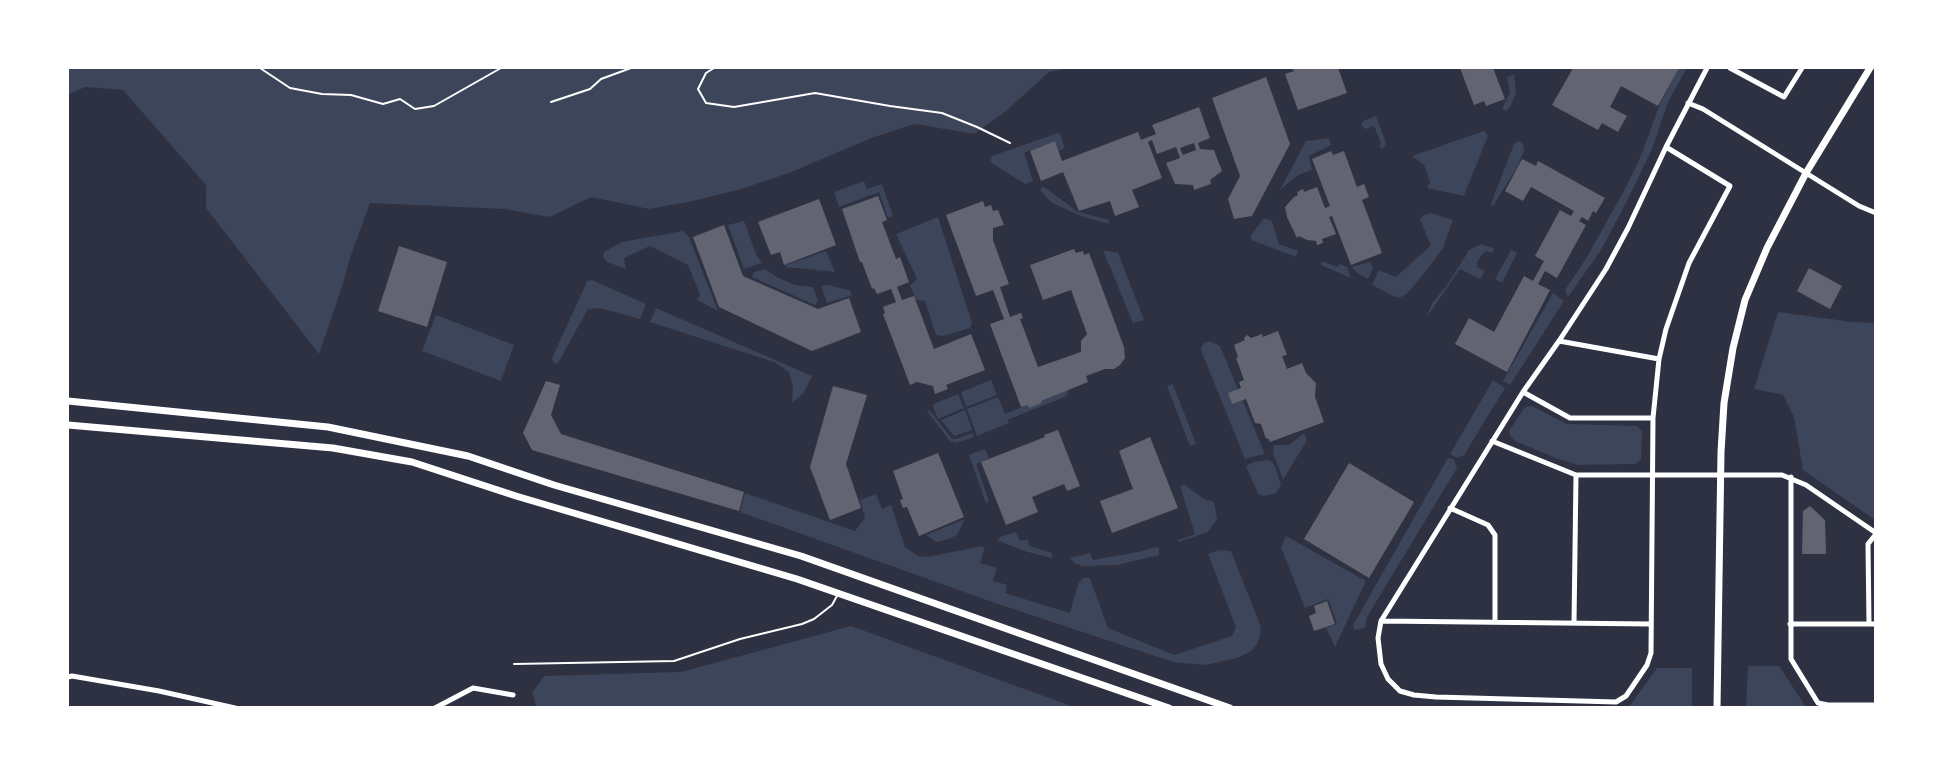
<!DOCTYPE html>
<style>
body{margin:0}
#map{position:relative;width:1943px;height:775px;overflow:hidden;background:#2d3142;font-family:"Public Sans",sans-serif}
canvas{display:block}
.frame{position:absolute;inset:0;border:69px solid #fff;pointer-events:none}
</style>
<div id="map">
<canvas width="1943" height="775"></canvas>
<div class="frame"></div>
</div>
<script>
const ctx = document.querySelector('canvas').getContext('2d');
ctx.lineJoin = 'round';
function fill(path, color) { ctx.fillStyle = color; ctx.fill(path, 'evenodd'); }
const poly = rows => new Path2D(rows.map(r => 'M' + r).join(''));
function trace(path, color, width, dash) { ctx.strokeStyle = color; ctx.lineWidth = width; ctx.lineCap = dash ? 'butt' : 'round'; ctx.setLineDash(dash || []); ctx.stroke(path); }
fill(poly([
 [68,68,1070,68,1049,72,1006,111,974,134,915,124,874,137,789,173,741,189,693,201,649,209,591,197,550,217,504,209,370,203,350,258,342,287,319,354,206,208,206,185,123,90,85,87,68,95],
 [1679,68,1687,68,1668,102,1652,149,1627,201,1601,250,1568,297,1565,290,1587,257,1627,185,1640,158,1660,104],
 [1514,74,1516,93,1510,107,1506,111,1502,109,1510,92,1507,77],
 [1376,116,1386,143,1383,149,1379,147,1381,143,1374,126,1366,129,1361,126,1363,121],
 [1484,131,1488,136,1464,196,1427,188,1430,182,1424,165,1412,156],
 [1058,133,1060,134,1065,148,1059,151,1055,141,1024,153,1033,181,1025,184,990,162,992,156],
 [1329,138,1331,145,1309,156,1312,170,1298,175,1280,190,1306,141],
 [1518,141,1523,144,1524,151,1516,169,1493,206,1491,204,1514,144],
 [864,181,867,189,882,184,893,216,888,218,879,192,839,207,834,192],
 [1043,186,1078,212,1109,220,1109,224,1081,216,1052,203,1040,190],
 [1431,213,1453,220,1443,248,1426,271,1407,294,1401,297,1395,297,1372,285,1379,270,1396,277,1431,245,1420,220,1423,215],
 [938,217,972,323,970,328,943,336,936,335,925,301,916,300,910,285,917,279,896,234],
 [1264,218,1272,221,1279,244,1298,251,1296,257,1251,240,1251,235],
 [744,221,756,254,762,263,744,269,728,225],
 [683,231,689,237,718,311,697,300,700,294,688,265,650,246,624,258,626,269,607,262,603,257,604,252,622,242],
 [1481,244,1494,248,1492,253,1487,251,1482,254,1477,262,1477,267,1485,271,1480,279,1460,269,1429,314,1428,313,1433,302,1447,285,1466,255,1469,250],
 [1103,250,1118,253,1144,320,1133,323],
 [1511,250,1517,253,1502,283,1495,279],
 [826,251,835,272,786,267,786,265],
 [1322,261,1338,267,1340,264,1347,267,1351,278,1321,265],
 [1370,262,1373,267,1368,279,1357,273,1352,267],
 [765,269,777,277,795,285,813,287,818,301,815,305,752,277,754,272],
 [592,280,646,304,640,319,600,308,588,309,558,363,554,364,552,358,585,286,587,281],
 [827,285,849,290,852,295,827,303,821,286],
 [1553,293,1564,301,1510,385,1503,381],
 [656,308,812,376,804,393,792,403,793,387,789,372,774,362,650,322],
 [1778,312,1853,322,1875,323,1875,520,1803,470,1794,417,1783,395,1754,389],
 [436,315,514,345,501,381,422,351],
 [1210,341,1220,346,1265,454,1245,459,1202,353,1201,348,1204,343],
 [991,380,997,395,966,407,961,392],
 [1493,380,1505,388,1464,455,1457,458,1450,454],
 [1173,384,1196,444,1190,446,1167,386],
 [1065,390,1068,390,1067,396,1007,420,1009,423,977,436,967,409,998,397,1005,414],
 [958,394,964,408,938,419,933,406,934,404],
 [1532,406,1567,424,1637,426,1642,431,1641,459,1635,464,1578,465,1558,459,1515,441,1510,436,1509,431,1525,407],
 [929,410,952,439,957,439,972,433,974,437,957,443,950,441,927,411],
 [965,410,972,430,954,436,941,420],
 [1304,433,1307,440,1283,480,1273,453,1274,445,1289,445],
 [985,449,989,458,976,464,989,501,986,503,969,455],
 [1448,458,1454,459,1457,468,1367,617,1365,628,1354,630,1353,625],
 [1267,460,1271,461,1275,466,1281,485,1276,493,1264,496,1258,494,1246,466,1253,462],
 [1184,484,1204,499,1214,502,1217,519,1208,532,1179,542,1178,540,1195,534,1180,486],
 [745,493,855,531,865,518,860,500,876,494,882,509,891,505,905,547,918,556,927,557,982,546,985,548,980,563,997,568,993,581,1007,585,1005,593,1070,613,1078,584,1083,578,1090,578,1108,628,1174,655,1232,636,1236,627,1208,554,1219,550,1231,551,1261,627,1260,635,1257,644,1251,651,1237,658,1205,665,1173,662,995,603,740,512],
 [965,519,957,535,949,539,936,542,926,535],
 [1016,532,1020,541,1028,539,1029,546,1052,553,1052,558,1024,551,997,540,1000,537],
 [1286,536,1366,581,1335,647,1326,628,1337,624,1328,599,1305,608,1281,547],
 [1155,547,1159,548,1159,555,1117,565,1084,566,1076,564,1070,558,1090,553,1093,560,1138,552],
 [851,626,1074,707,537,708,532,693,544,676,681,672],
 [1748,666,1779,666,1806,707,1746,707],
 [1657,668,1692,668,1692,707,1629,707]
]), '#3c4559');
fill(poly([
 [1292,68,1338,68,1347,93,1298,110,1285,74,1294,71],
 [1460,68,1493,68,1505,99,1486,106,1484,101,1474,105],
 [1573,68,1679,68,1658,106,1621,86,1610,107,1627,116,1618,132,1602,123,1598,130,1552,105],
 [1266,77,1290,144,1252,216,1234,219,1228,199,1240,176,1212,98],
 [1199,107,1210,138,1198,143,1200,149,1214,150,1222,171,1210,180,1211,184,1194,190,1193,185,1175,184,1166,163,1180,158,1176,147,1157,154,1152,140,1148,142,1162,178,1132,190,1139,207,1115,216,1110,201,1079,211,1063,172,1041,181,1030,151,1055,141,1062,161,1138,132,1141,140,1156,134,1152,125],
 [1194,143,1196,150,1183,155,1180,148],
 [1331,151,1333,155,1344,151,1357,187,1364,184,1369,197,1362,200,1382,253,1351,265,1332,216,1329,217,1336,234,1322,239,1323,243,1317,245,1316,241,1307,240,1299,236,1297,238,1287,217,1285,207,1294,197,1298,195,1297,192,1303,189,1304,192,1317,187,1325,208,1330,206,1312,159],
 [1522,159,1536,166,1538,161,1605,198,1596,213,1593,211,1588,221,1582,217,1579,221,1586,225,1557,278,1545,271,1538,284,1550,290,1507,372,1455,344,1469,318,1494,332,1524,276,1533,281,1544,261,1535,256,1560,210,1571,216,1574,211,1531,187,1523,201,1505,191],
 [878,196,887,220,882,222,896,259,900,257,909,282,897,287,902,300,914,296,934,349,971,334,985,370,946,385,948,389,935,394,933,386,917,382,910,385,883,314,885,313,883,307,896,302,891,289,877,294,874,288,872,289,862,262,860,262,842,209],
 [819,199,836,245,784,265,780,252,771,255,758,222],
 [983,201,985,207,991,205,993,211,998,210,1004,225,993,228,993,240,1009,284,1000,287,1010,317,1021,313,1023,318,1020,319,1038,367,1081,352,1081,341,1087,334,1071,290,1043,300,1030,265,1074,249,1076,253,1083,251,1084,255,1089,253,1124,347,1125,358,1120,365,1114,369,1105,369,1086,376,1088,382,1041,401,1042,403,1029,408,1028,405,1021,407,990,324,1004,319,993,290,976,296,946,215],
 [724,225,743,276,818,309,849,298,861,332,812,351,719,307,693,237],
 [399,246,447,262,427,327,378,311],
 [1809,268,1842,286,1830,309,1797,291],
 [1278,331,1287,355,1282,356,1287,369,1302,363,1306,373,1316,383,1315,397,1324,422,1270,442,1268,438,1266,439,1261,424,1255,423,1246,399,1232,404,1228,393,1241,388,1239,382,1244,380,1236,358,1238,357,1234,345,1245,340,1244,338,1247,335,1251,338,1262,334,1263,337],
 [546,381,560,385,551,415,561,434,744,492,739,511,532,450,523,433],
 [833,386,867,395,846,464,861,508,830,520,810,467],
 [1058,430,1080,486,1067,491,1064,484,1032,497,1038,512,1006,525,981,462,1045,437,1044,435],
 [1150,437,1178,508,1112,533,1100,501,1133,489,1119,451],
 [938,453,964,517,919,536,907,507,903,508,900,500,903,499,893,471],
 [1349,463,1414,502,1369,578,1304,539],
 [1810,506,1825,520,1826,554,1802,554,1803,511],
 [1327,601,1335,624,1314,631,1309,616,1316,613,1314,606]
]), '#626471');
trace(poly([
 [156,68,158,68],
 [260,68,290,88,322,94,351,95,383,104,400,99,415,109,434,106,501,68],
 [714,68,706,73,698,89,706,103,734,107,815,93,890,106,942,113,977,127,1010,143],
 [551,102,590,89,601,79,631,68]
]), '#fff', 2);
trace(poly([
 [514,664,674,661,740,639,802,624,814,619,832,605,837,596]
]), '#fff', 2);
trace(poly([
 [1730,68,1784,97,1802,68],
 [1688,103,1703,109,1859,206,1876,213],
 [1666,147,1730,186,1689,263,1666,329,1659,359,1653,418,1651,653,1647,665,1626,696,1616,702,1436,697,1414,695,1400,691,1388,679,1381,664,1378,638,1381,621,1523,392,1559,341,1606,269,1628,228,1666,147,1707,68],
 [1559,341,1659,359],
 [1523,392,1570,418,1653,418],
 [1492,441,1576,475,1782,475,1806,485,1876,533],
 [1791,477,1791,659,1818,703,1828,705,1876,705],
 [1450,508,1488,525,1495,535,1495,621],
 [1381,621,1650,624],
 [1574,623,1576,475],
 [1790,624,1876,624],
 [1869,624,1868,544,1876,534],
 [68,677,72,676,159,691,235,708],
 [435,708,473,688,513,695]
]), '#fff', 5);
trace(poly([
 [68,401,328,427,468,456,554,485,801,556,1230,708],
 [68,425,333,448,412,462,516,496,797,579,1169,708],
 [1717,708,1721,452,1724,403,1733,348,1745,300,1767,248,1806,173,1870,68]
]), '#fff', 7);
</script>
